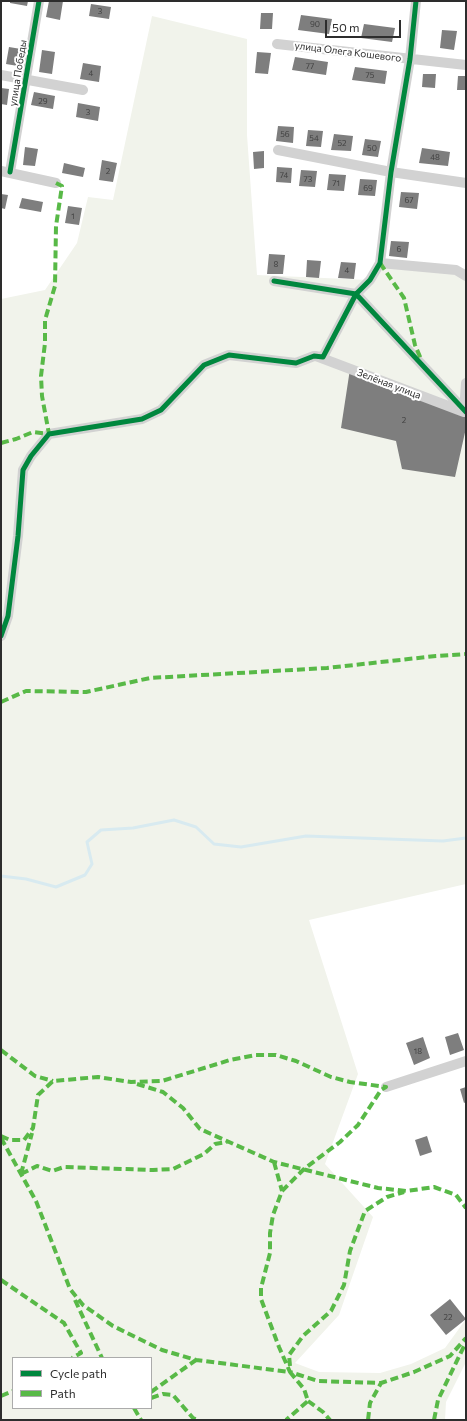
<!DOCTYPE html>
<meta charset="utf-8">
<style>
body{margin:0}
#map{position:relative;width:467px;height:1421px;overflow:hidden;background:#fff;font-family:Commissioner,sans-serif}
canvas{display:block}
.frame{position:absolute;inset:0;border:2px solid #2d2d2d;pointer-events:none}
.legend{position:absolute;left:12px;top:1357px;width:140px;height:52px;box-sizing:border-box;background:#fff;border:1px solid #ababab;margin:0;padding:5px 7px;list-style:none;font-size:12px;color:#2d2d2d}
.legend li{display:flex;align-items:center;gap:8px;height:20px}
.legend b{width:20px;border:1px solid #ababab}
.scale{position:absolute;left:325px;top:20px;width:76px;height:18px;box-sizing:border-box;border:2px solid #2d2d2d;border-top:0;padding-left:5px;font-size:12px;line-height:14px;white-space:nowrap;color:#2d2d2d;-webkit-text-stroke:3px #fff;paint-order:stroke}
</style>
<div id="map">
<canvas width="467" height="1421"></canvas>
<div class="frame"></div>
<ul class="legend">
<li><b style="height:5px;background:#00873e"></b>Cycle path</li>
<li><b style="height:5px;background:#58b947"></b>Path</li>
</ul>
<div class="scale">50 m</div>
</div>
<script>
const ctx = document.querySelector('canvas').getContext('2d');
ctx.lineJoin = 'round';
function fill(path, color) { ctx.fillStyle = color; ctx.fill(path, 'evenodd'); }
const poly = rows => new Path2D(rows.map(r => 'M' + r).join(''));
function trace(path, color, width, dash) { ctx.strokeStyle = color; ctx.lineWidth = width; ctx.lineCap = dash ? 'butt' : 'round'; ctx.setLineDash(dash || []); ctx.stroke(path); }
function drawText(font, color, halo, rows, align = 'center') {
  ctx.font = font + ' Commissioner,sans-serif'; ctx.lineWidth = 4; ctx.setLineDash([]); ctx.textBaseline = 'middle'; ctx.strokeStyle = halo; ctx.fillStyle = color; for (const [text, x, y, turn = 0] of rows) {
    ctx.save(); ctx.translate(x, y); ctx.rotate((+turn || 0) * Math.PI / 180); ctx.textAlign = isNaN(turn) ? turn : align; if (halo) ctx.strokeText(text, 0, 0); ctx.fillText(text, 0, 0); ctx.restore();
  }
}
fill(poly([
 [152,16,247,39,247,135,257,275,369,280,380,263,466,269,466,884,309,920,358,1074,325,1164,373,1217,339,1315,295,1363,319,1372,380,1373,411,1364,445,1348,466,1319,466,1362,446,1402,445,1420,1,1420,1,299,45,290,77,243,88,197,113,200],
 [13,1358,151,1358,151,1408,13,1408]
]), '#f1f3eb');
trace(poly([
 [1,876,26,879,56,887,85,875,92,864,87,842,101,830,133,828,174,820,196,827,214,844,241,847,306,836,443,841,466,838]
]), '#d8eaf0', 3);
fill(poly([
 [10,1,28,1,27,6,10,3],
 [49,1,63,1,60,20,46,17],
 [91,4,111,7,109,19,89,16],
 [261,13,273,13,272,29,260,29],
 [301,15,332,19,329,34,298,30],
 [364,24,395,28,392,42,361,38],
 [442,30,457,31,454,50,440,48],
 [9,47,21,49,18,66,6,64],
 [42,50,55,52,52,74,39,72],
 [257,52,271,53,268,74,255,73],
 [295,57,328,62,326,75,292,70],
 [83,63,101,66,99,82,80,79],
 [355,67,387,71,385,84,352,80],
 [423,74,436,74,435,88,422,87],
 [458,76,466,76,466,90,457,90],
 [1,88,9,89,7,105,1,104],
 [34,92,55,96,53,109,31,105],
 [78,103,100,107,98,121,76,117],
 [278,126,294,127,293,143,276,141],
 [308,130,323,131,321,147,306,146],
 [334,134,353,136,351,151,331,150],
 [365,139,381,141,378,157,362,155],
 [25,147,38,149,35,166,23,165],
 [422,148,450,152,448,166,419,163],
 [264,151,264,168,254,169,253,152],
 [102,160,117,163,113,182,99,180],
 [64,163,85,168,83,177,62,173],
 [277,167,292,168,291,183,276,182],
 [301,170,317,171,315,187,299,186],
 [329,174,346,175,344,191,327,190],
 [360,179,377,180,375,196,358,195],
 [401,192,419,193,417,209,399,207],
 [1,194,8,195,5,209,1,208],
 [22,198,43,202,41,212,19,208],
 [68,206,82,208,79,225,65,223],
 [391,241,409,242,407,258,389,256],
 [269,254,285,255,283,274,267,274],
 [307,260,321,261,319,278,306,277],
 [341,262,356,263,354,279,338,278],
 [350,369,466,412,466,428,455,477,402,469,396,441,341,428],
 [458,1033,464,1050,450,1055,445,1037],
 [423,1037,430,1058,414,1065,406,1043],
 [466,1087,466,1102,464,1103,460,1089],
 [427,1136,432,1152,420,1156,415,1140],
 [450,1299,466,1319,446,1335,430,1315]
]), '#7e7e7e');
trace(poly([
 [277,44,466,65],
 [1,75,83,90],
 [278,150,391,172,466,183],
 [1,171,56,183],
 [10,172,39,1],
 [380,263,456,270,466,276],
 [274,281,356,294,370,280,380,263,391,172,410,59,416,1],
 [316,356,464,412,466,383],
 [1,636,8,616,18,536,23,470,31,456,49,434,142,419,161,410,204,365,229,355,296,363,314,356,323,357,356,294,466,412],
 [386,1087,466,1061]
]), '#d2d2d2', 10);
trace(poly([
 [380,263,404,298,415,345,421,359],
 [1,443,16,439,33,432,49,434,42,396,41,376,45,343,45,320,55,286,56,226,62,186,56,183],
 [1,702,26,691,86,692,150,678,327,668,436,656,466,654],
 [1,1050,35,1076,53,1081],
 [137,1084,163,1092,183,1108,200,1129,274,1162,378,1188,407,1191,434,1187,456,1195,466,1208],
 [1,1136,10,1140,24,1140,33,1128,38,1095,53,1081,98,1077,131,1082,162,1081,230,1060,256,1055,276,1055,296,1061,331,1077,350,1082,386,1087,381,1090,358,1125,340,1142,304,1169,282,1191,273,1215,270,1233,270,1253,261,1288,261,1299,279,1347,290,1372,318,1381,381,1383,414,1372,450,1356,466,1338],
 [1,1138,36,1201,70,1289,83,1305,113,1326,162,1350,196,1360,290,1372,304,1389,308,1401,286,1420],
 [274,1162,282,1191],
 [21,1174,37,1166,52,1171,64,1167,153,1170,173,1169,204,1154,215,1144,227,1142],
 [21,1174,32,1133],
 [1,1280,64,1323,81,1353,72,1358],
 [75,1300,102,1358],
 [290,1366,289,1355,303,1336,331,1311,344,1285,350,1251,365,1211,387,1197,404,1192],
 [151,1392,196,1360],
 [1,1396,13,1391],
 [151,1398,163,1394,173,1395,193,1418,198,1420],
 [308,1401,323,1412,330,1420],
 [134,1408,141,1420],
 [368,1420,370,1403,381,1383],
 [434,1420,438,1400,466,1342]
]), '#58b947', 4, [8, 4]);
trace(poly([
 [10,172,39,1],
 [274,281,356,294,370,280,380,263,391,172,410,59,416,1],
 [1,636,8,616,18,536,23,470,31,456,49,434,142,419,161,410,204,365,229,355,296,363,314,356,323,357,356,294,466,412]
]), '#00873e', 5);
drawText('8px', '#414141', null, [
 ["3",100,11],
 ["90",315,24],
 ["77",310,66],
 ["4",91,73],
 ["75",370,75],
 ["29",43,101],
 ["3",88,112],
 ["56",285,134],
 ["54",314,138],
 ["52",342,143],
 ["50",372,148],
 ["48",435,157],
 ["2",108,171],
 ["74",284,175],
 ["73",308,179],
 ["71",336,183],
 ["69",368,188],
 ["67",409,200],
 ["1",73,216],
 ["6",399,249],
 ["8",276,264],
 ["4",347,270],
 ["2",404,420],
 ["18",418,1051],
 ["22",448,1317]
]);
drawText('10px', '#2d2d2d', '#fff', [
 ["улица Олега Кошевого",348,52,7],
 ["улица Победы",18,73,-81],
 ["Зелёная улица",389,384,21]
]);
</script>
